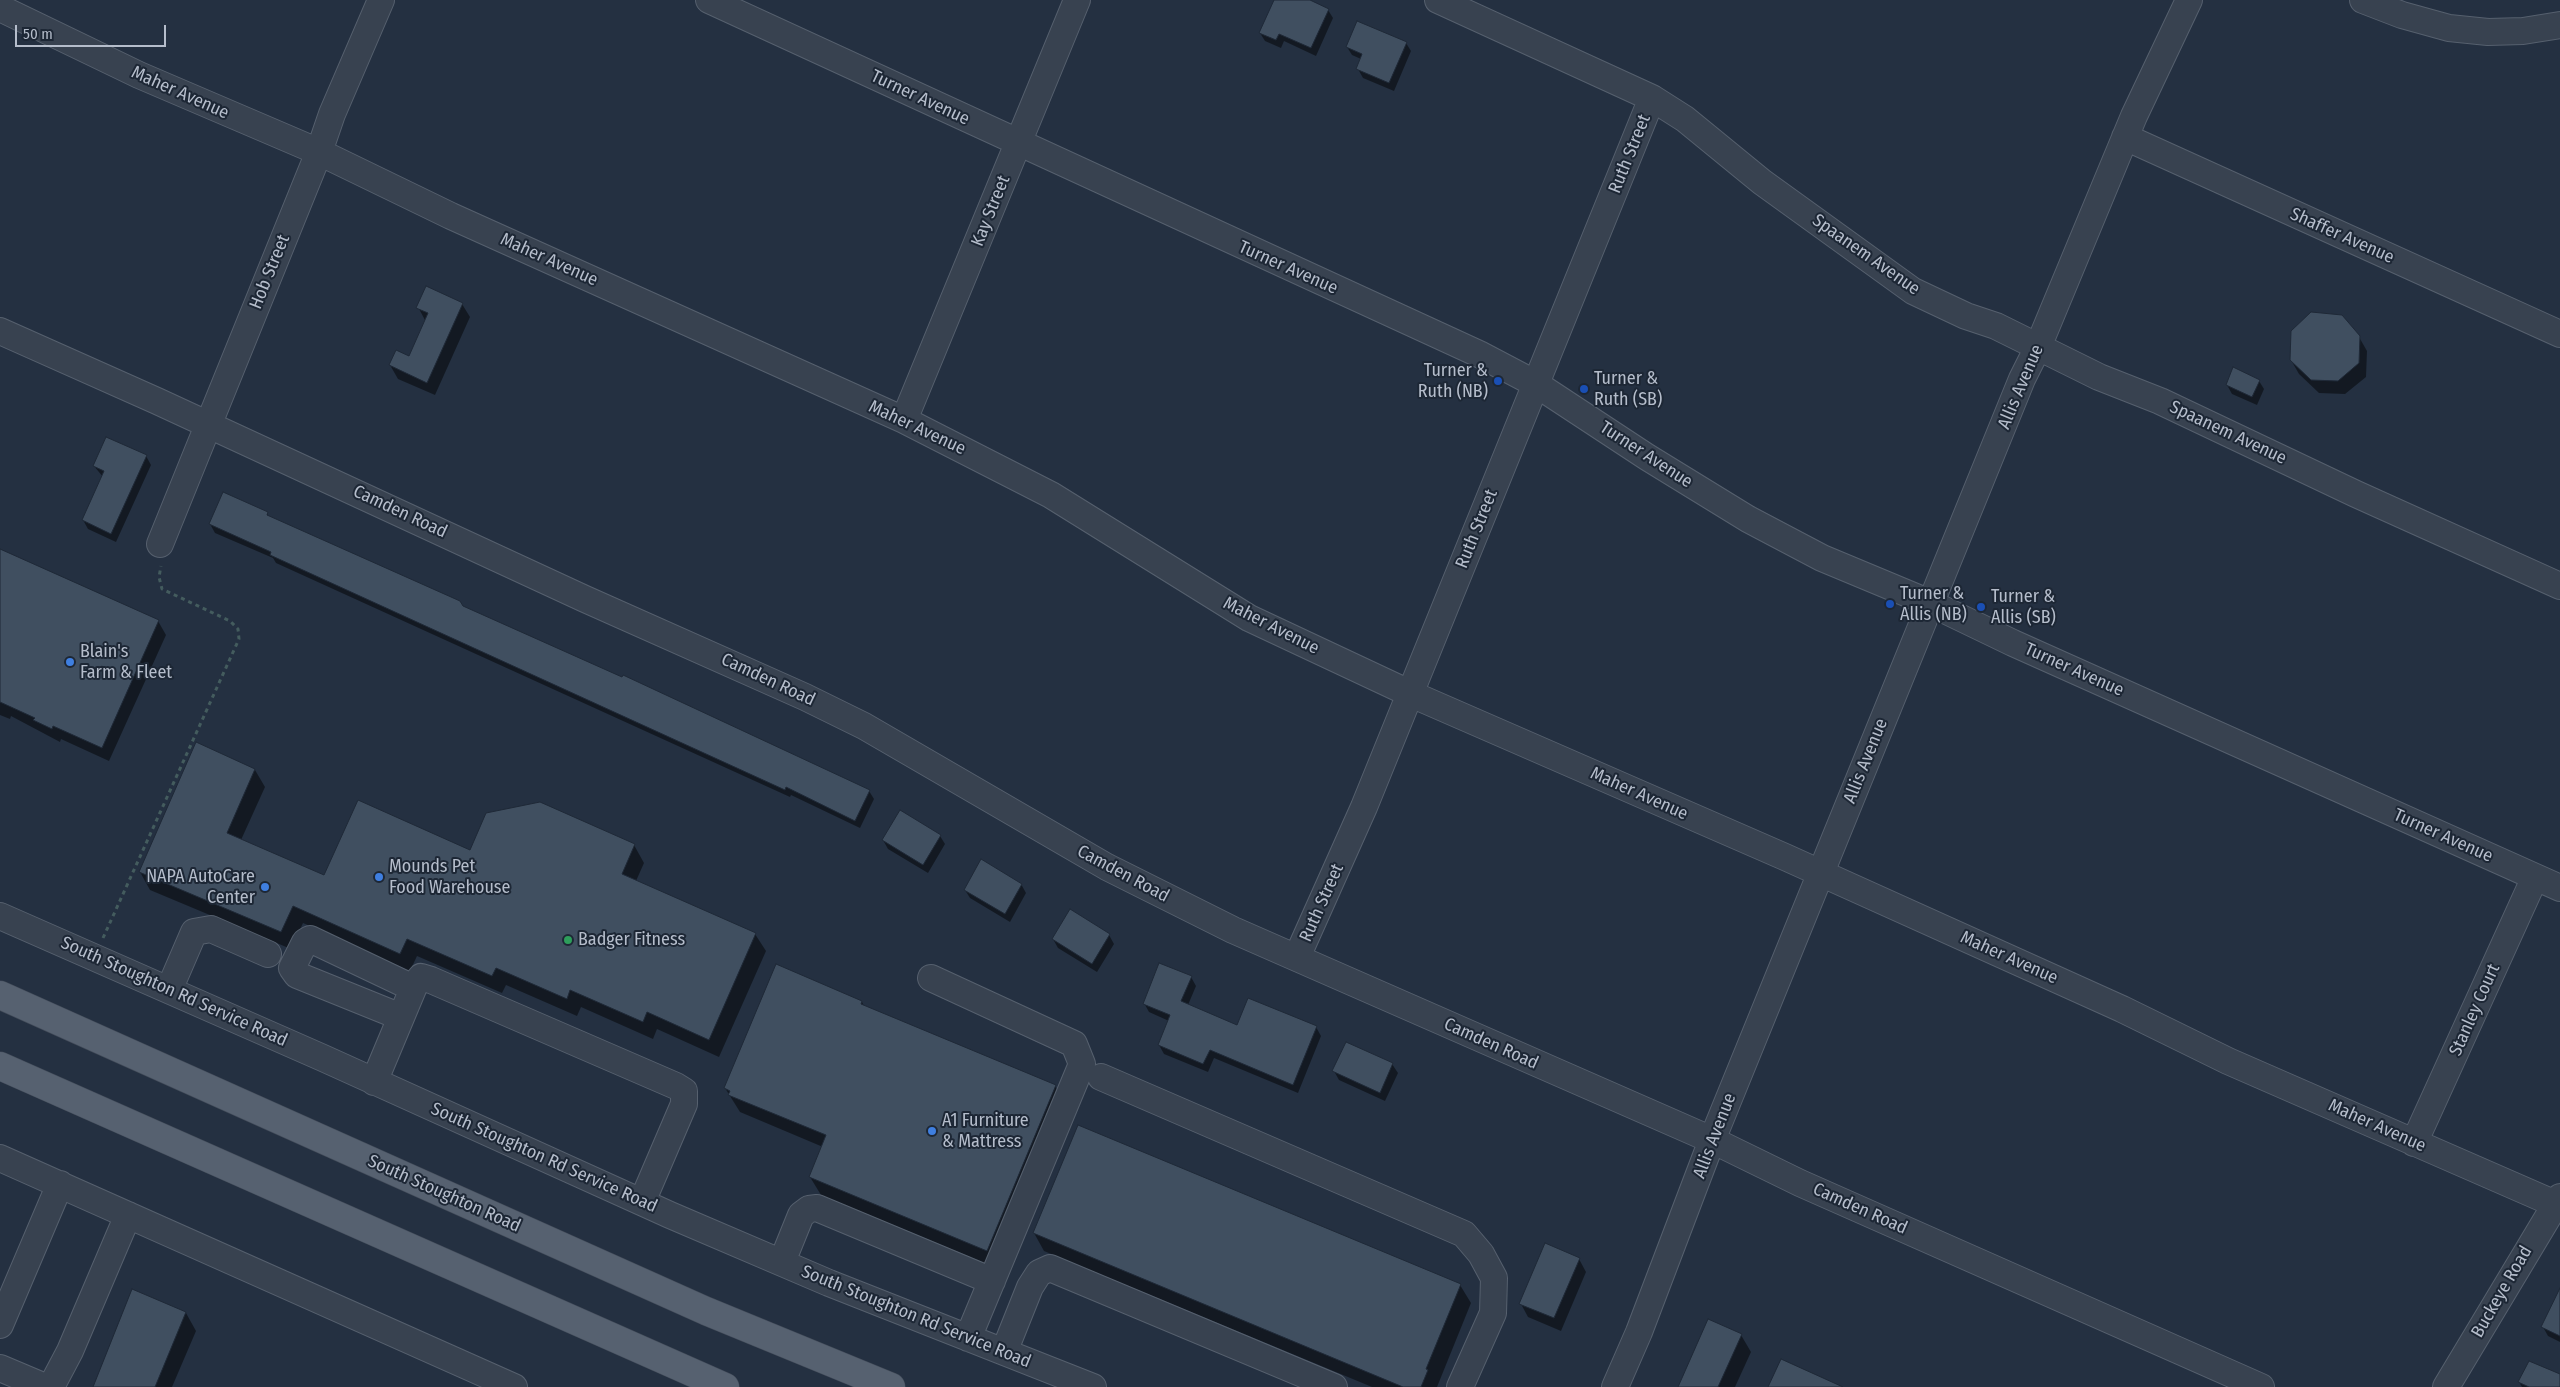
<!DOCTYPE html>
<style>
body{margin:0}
#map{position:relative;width:2560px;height:1387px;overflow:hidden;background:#243041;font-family:"Fira Sans Condensed",sans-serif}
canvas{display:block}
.scale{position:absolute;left:15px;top:25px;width:151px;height:22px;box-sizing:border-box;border:2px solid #b5bdcb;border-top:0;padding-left:6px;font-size:15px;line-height:18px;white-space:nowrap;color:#b5bdcb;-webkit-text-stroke:4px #1d2735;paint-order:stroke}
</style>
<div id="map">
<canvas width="2560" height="1387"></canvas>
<div class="scale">50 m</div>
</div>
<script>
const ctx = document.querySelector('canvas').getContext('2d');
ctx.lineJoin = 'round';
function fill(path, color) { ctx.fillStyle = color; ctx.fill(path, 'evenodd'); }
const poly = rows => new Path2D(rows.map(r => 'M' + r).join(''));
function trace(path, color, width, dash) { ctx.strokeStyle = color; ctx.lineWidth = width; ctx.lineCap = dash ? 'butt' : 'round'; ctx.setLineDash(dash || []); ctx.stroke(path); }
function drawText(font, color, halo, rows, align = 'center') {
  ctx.font = font + ' "Fira Sans Condensed",sans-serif'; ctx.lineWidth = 4; ctx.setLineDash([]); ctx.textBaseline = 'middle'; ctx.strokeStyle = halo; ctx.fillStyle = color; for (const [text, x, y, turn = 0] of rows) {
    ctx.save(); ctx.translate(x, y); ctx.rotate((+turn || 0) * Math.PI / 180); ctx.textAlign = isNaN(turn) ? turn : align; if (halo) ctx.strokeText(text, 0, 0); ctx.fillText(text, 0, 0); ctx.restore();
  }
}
fill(poly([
 [1275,0,1307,0,1328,10,1333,18,1316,56,1284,41,1281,48,1265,41,1260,33],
 [1406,43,1411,51,1394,91,1363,78,1358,69,1361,59,1352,55,1347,47],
 [462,304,470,317,435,395,398,379,390,365,410,358,426,322,418,307],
 [2359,337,2367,351,2366,377,2345,394,2319,393,2299,374,2291,360],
 [2259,381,2264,389,2257,405,2232,394,2227,385],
 [146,456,151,465,116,542,88,529,83,520,103,477,94,466],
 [267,513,270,518,463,607,869,791,874,799,860,828,791,795,790,797,276,563,273,558,215,533,210,524],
 [0,550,158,621,166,635,109,761,61,739,60,742,11,716,10,719,0,715],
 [255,770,265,787,241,840,325,877,471,852,634,845,644,863,636,881,755,934,766,951,719,1057,657,1029,653,1039,581,1007,577,1016,506,985,502,993,417,956,410,971,303,923,291,949,150,890,140,872],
 [940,836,945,844,928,873,888,849,883,840],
 [1021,884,1026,893,1010,922,970,898,965,890],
 [1109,935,1114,944,1097,972,1058,948,1053,939],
 [1191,977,1196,986,1188,1005,1238,1027,1316,1027,1321,1036,1298,1093,1214,1058,1208,1072,1164,1054,1159,1045,1169,1021,1149,1012,1144,1003],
 [862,1002,864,1006,1055,1086,1066,1104,997,1268,821,1195,810,1177,823,1147,740,1112,725,1088],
 [1347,1043,1392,1064,1398,1073,1385,1101,1339,1080,1334,1071],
 [1034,1233,1460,1285,1471,1303,1437,1387,1372,1387,1044,1251],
 [1579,1259,1586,1272,1561,1331,1528,1317,1521,1304],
 [2560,1310,2560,1342,2548,1336,2543,1327],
 [186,1313,196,1331,172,1387,94,1387],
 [1741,1335,1751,1352,1735,1387,1679,1387],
 [2560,1376,2560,1387,2522,1387,2519,1382]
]), '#0007');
const building = poly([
 [1274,0,1310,0,1329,9,1311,48,1279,34,1276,40,1259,33,1274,0],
 [1357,21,1407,42,1389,83,1356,69,1362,54,1346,47,1357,21],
 [426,286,463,303,427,383,389,365,396,350,409,356,428,313,416,308,426,286],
 [2311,312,2342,315,2360,336,2359,363,2338,381,2311,380,2290,360,2291,331,2311,312],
 [2233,367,2260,380,2252,397,2226,385,2233,367],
 [106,437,147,455,111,534,82,520,104,471,93,466,106,437],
 [223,492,268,512,267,515,460,601,463,606,622,677,623,675,870,790,855,821,786,787,785,790,270,555,271,552,209,524,223,492],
 [0,549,159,620,102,748,53,726,52,729,33,720,35,718,0,702,0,549],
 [196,742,255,769,227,833,324,875,358,800,470,850,486,813,540,802,635,844,622,874,756,933,709,1040,647,1012,643,1022,570,990,567,999,496,968,492,976,407,939,400,954,293,906,281,932,139,872,196,742],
 [900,810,941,835,923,865,882,840,900,810],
 [981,859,1022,884,1005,914,964,890,981,859],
 [1070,909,1110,934,1092,964,1052,939,1070,909],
 [1159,963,1192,976,1181,1001,1237,1025,1248,998,1317,1026,1293,1085,1210,1050,1203,1064,1158,1045,1170,1015,1143,1004,1159,963],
 [776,964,862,1001,861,1004,1056,1085,987,1251,809,1177,826,1135,728,1095,730,1091,724,1088,776,964],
 [1346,1042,1393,1063,1380,1093,1332,1071,1346,1042],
 [1078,1125,1461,1284,1426,1369,1428,1370,1421,1387,1403,1387,1033,1233,1078,1125],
 [1545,1243,1580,1258,1554,1318,1519,1304,1545,1243],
 [2560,1288,2560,1336,2541,1327,2560,1288],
 [132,1289,186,1312,155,1387,93,1387,132,1289],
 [1708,1319,1742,1334,1718,1387,1678,1387,1708,1319],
 [1781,1359,1843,1387,1768,1387,1781,1359],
 [2529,1361,2560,1374,2560,1387,2529,1387,2518,1382,2529,1361]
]);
fill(building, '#404f60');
trace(building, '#1f2937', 1);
const minor = poly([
 [709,0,1479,354,1536,384,1647,457,1748,519,1822,558,1930,603,2013,643,2560,888],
 [1438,0,1652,98,1685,119,1762,182,1913,291,1966,316,1996,326,2099,377,2160,401,2356,494,2560,586],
 [2363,0,2402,15,2449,28,2488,32,2523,31,2560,25],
 [0,8,139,75,319,152,451,216,904,420,1051,495,1249,618,1411,694,1785,857,2122,1009,2228,1061,2560,1206],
 [2125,137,2560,334],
 [0,331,157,401,585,599,805,697,864,726,1107,867,1233,930,1712,1140,1800,1183,2261,1387],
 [904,420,1077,0],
 [160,544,319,152,332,114,381,0],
 [0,916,323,1058,670,1215,829,1283,1093,1387],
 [1297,957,1364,807,1652,98],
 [931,978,1074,1044,1082,1064,968,1338],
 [169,990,194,932,211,929,268,954],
 [401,1017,297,975,292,968,305,942,310,939,413,988],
 [1101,1077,1464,1234,1481,1254,1494,1278,1493,1313,1460,1387],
 [374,1082,415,984,421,977,431,980,676,1086,684,1091,684,1104,642,1202],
 [2414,1143,2535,877],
 [0,1158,514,1387],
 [782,1262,801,1215,809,1209,817,1208,992,1281],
 [0,1325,60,1184],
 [1004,1352,1030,1287,1039,1273,1050,1268,1334,1387],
 [0,1368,45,1387],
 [51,1387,70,1351,128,1215],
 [1615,1387,1639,1332,1712,1140,2022,379,2038,347,2134,116,2189,0],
 [2446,1387,2560,1197]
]);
const major = poly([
 [0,995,706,1311,891,1387],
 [0,1066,725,1387]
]);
trace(minor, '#56606e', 28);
trace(major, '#424b59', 29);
trace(poly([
 [103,938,239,639,238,629,230,621,162,589,159,577,161,566]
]), '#445c5e', 3, [4, 4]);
trace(minor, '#384250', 26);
trace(major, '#566170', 28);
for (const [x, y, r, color] of [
 [1498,381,5,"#1a4fb4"],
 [1584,389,5,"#1a4fb4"],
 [1890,604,5,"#1a4fb4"],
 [1981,607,5,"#1a4fb4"],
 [70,662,5,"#3f7fe0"],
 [379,877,5,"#3f7fe0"],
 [265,887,5,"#3f7fe0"],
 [568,940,5,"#2e9e5b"],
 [932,1131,5,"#3f7fe0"]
]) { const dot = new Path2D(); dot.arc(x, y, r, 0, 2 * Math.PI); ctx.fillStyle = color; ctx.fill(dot); trace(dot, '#1d2735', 2); }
drawText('18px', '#b5bdcb', '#1d2735', [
 ["Maher Avenue",180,93,24],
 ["Turner Avenue",920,98,25],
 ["Ruth Street",1630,154,-68],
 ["Kay Street",991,211,-68],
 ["Shaffer Avenue",2342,236,24],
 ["Spaanem Avenue",1866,255,35],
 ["Maher Avenue",549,260,24],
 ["Turner Avenue",1288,268,24],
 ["Hob Street",270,272,-68],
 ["Allis Avenue",2021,387,-67],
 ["Maher Avenue",917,428,25],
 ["Spaanem Avenue",2228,433,25],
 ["Turner Avenue",1646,455,33],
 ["Camden Road",400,512,25],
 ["Ruth Street",1477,529,-68],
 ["Maher Avenue",1271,626,27],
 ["Turner Avenue",2074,670,24],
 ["Camden Road",768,680,25],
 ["Allis Avenue",1866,761,-68],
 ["Maher Avenue",1639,794,24],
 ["Turner Avenue",2443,836,24],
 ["Camden Road",1123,874,28],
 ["Ruth Street",1322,903,-66],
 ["Maher Avenue",2009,958,24],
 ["South Stoughton Rd Service Road",174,992,24],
 ["Stanley Court",2475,1010,-66],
 ["Camden Road",1491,1044,24],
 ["Maher Avenue",2377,1126,24],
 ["Allis Avenue",1715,1136,-69],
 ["South Stoughton Rd Service Road",544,1158,24],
 ["South Stoughton Road",444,1194,24],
 ["Camden Road",1860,1209,24],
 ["Buckeye Road",2502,1292,-60],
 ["South Stoughton Rd Service Road",916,1317,22]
]);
drawText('18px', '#b5bdcb', '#1d2735', [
 ["Turner &",1488,371,"right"],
 ["Ruth (NB)",1488,392,"right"],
 ["Turner &",1594,379],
 ["Ruth (SB)",1594,400],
 ["Turner &",1900,594],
 ["Allis (NB)",1900,615],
 ["Turner &",1991,597],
 ["Allis (SB)",1991,618],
 ["Blain's",80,652],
 ["Farm & Fleet",80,673],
 ["Mounds Pet",389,867],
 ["Food Warehouse",389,888],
 ["NAPA AutoCare",255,877,"right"],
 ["Center",255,898,"right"],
 ["Badger Fitness",578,940],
 ["A1 Furniture",942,1121],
 ["& Mattress",942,1142]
], 'left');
</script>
